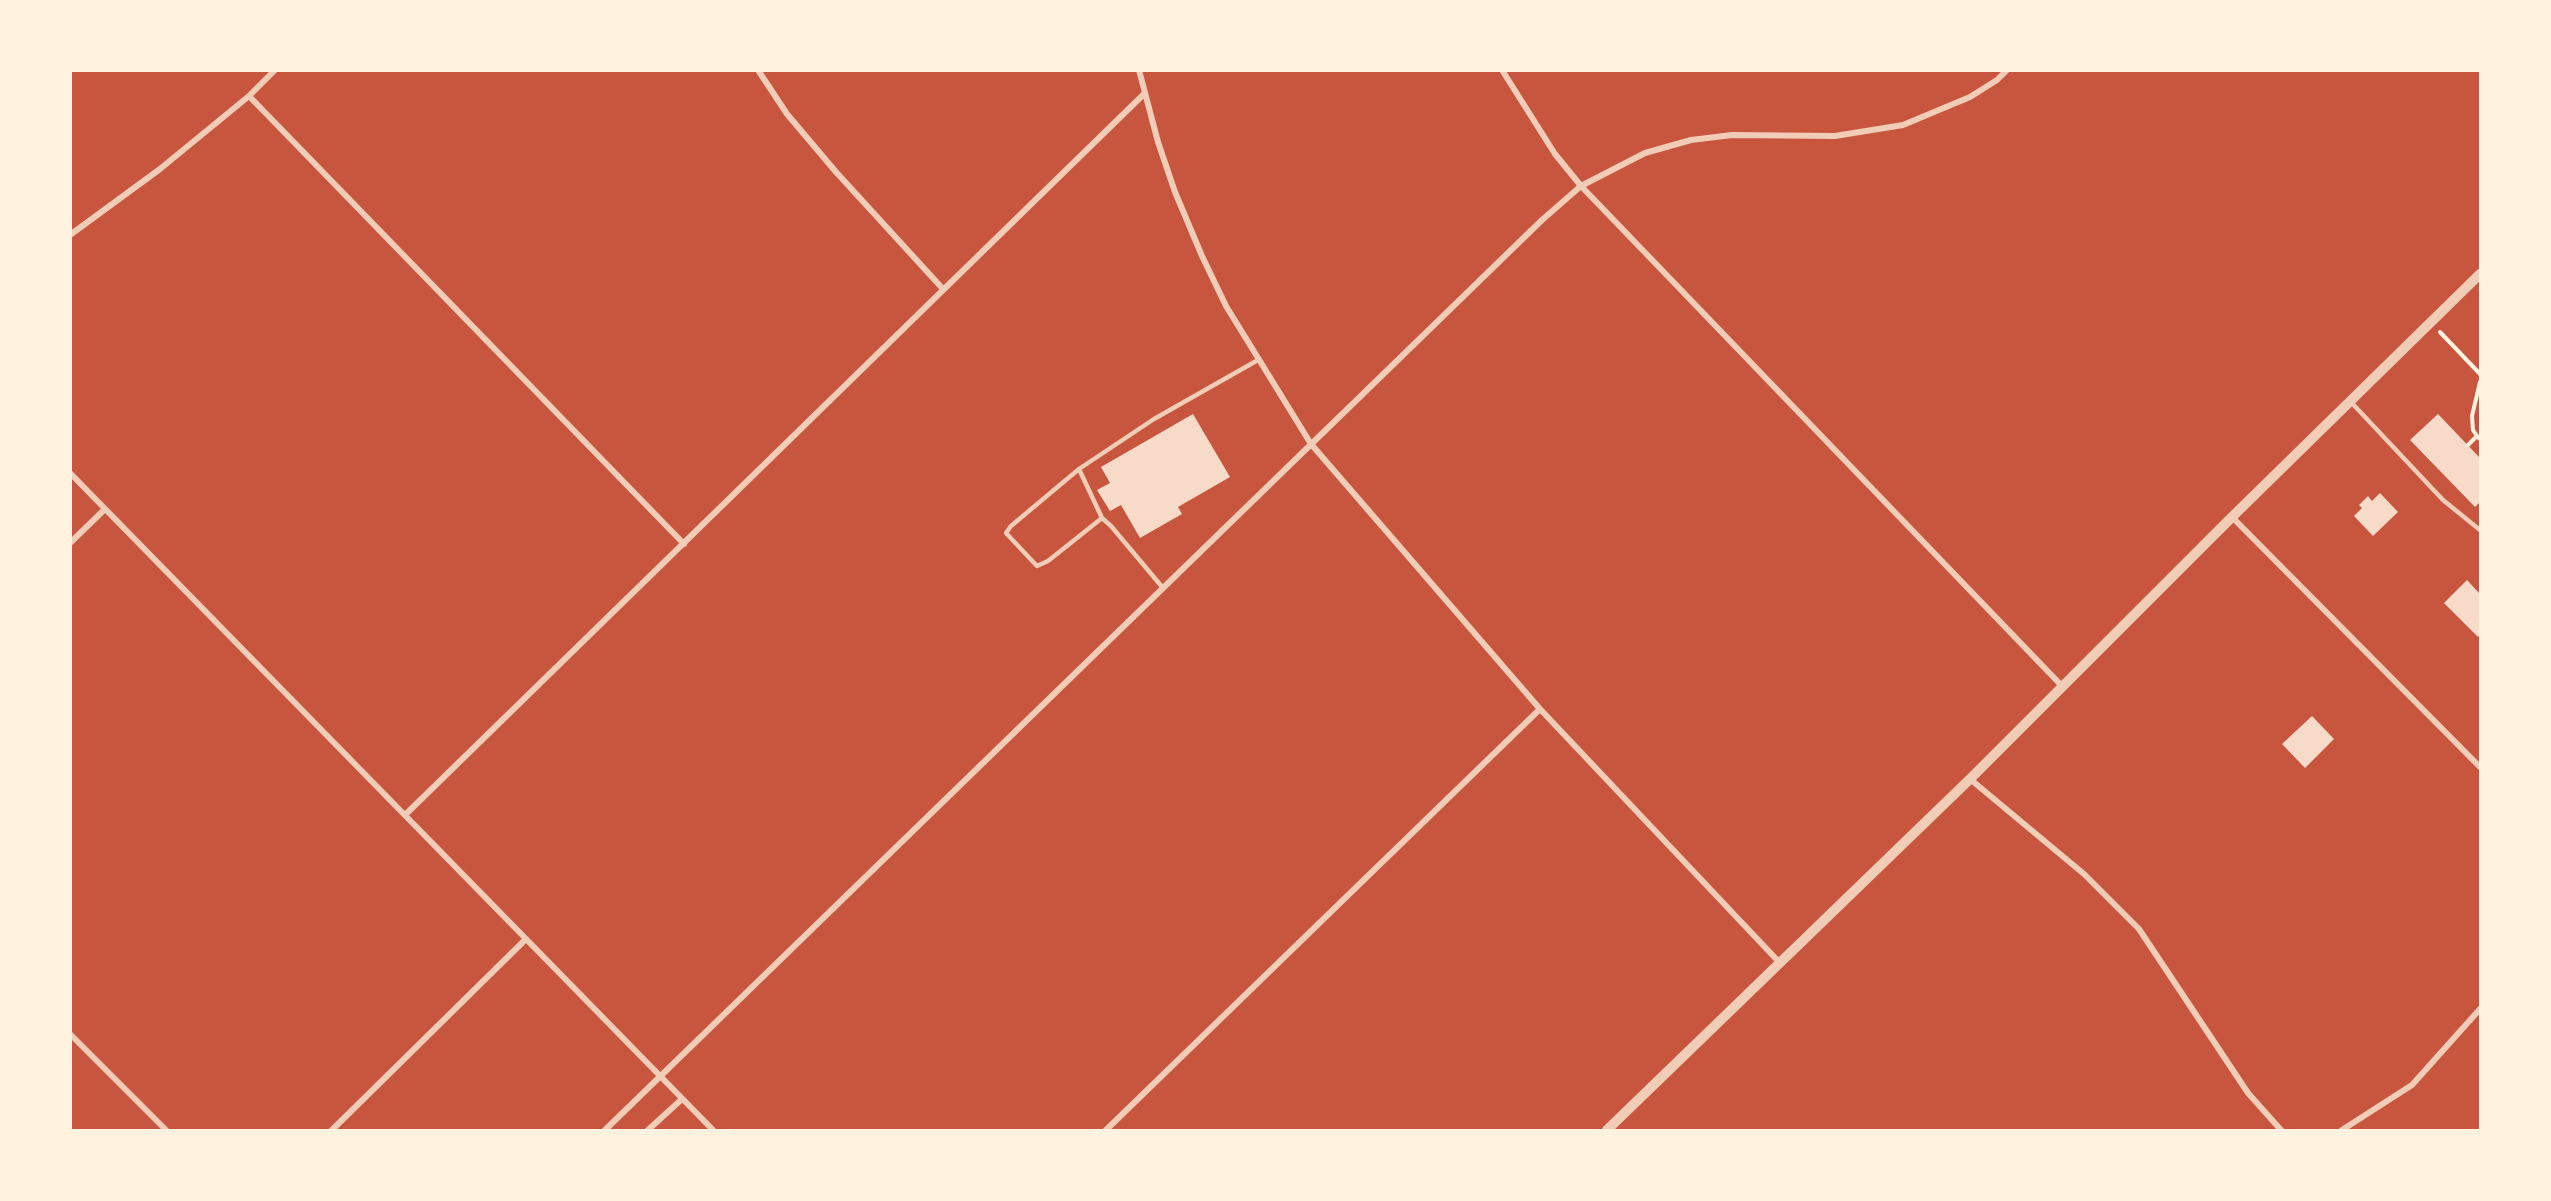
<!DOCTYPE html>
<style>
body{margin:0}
#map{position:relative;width:2551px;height:1201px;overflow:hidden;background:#c8553d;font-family:Arial,sans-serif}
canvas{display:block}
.frame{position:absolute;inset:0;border:72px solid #fff3e0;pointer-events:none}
</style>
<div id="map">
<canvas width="2551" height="1201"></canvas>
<div class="frame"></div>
</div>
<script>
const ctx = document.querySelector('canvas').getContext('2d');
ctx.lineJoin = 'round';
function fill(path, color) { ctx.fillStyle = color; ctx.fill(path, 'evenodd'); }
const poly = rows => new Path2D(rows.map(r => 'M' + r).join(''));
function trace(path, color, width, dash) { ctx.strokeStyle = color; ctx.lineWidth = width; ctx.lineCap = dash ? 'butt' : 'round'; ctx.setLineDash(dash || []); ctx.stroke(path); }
fill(poly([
 [1193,414,1230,477,1178,507,1182,514,1140,538,1121,505,1110,511,1097,490,1110,483,1101,467],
 [2438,414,2480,458,2480,502,2475,507,2410,440],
 [2380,493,2398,512,2373,536,2354,516,2362,508,2359,505,2368,496,2372,501],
 [2467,580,2480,594,2480,635,2478,637,2444,603],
 [2312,716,2334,739,2305,768,2282,744]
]), '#f7dbc8');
trace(poly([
 [2440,332,2480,374],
 [2477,436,2473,430,2472,416,2480,382],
 [2468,445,2477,436,2480,439]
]), '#fff3e0', 4);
trace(poly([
 [2350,401,2443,500,2480,530],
 [1079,469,1102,518,1111,526,1163,588],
 [1102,518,1048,561,1037,566,1006,533,1011,526,1079,469,1154,419,1258,360]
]), '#f1ccb7', 4.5);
trace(poly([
 [758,70,787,114,836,172,943,289],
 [1139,70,1158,142,1175,192,1202,256,1226,306,1311,444,1540,709,1779,962],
 [1502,70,1555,154,1581,186,2061,685],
 [249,96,684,544],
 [70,235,160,169,249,96,275,70],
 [70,473,713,1130],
 [2232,517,2480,767],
 [70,543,105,509],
 [1970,779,2084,874,2139,929,2248,1093,2281,1130],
 [406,814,1144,94],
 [70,1034,166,1130],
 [332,1130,526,939],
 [605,1130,1542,220,1581,186,1645,153,1691,140,1732,135,1835,136,1903,125,1970,97,1997,80,2007,70],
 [648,1130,682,1099],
 [1106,1130,1540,709],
 [2342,1130,2412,1085,2480,1009]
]), '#f1ccb7', 6);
trace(poly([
 [1607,1130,1970,779,2232,517,2480,274]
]), '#f1ccb7', 10);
</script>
